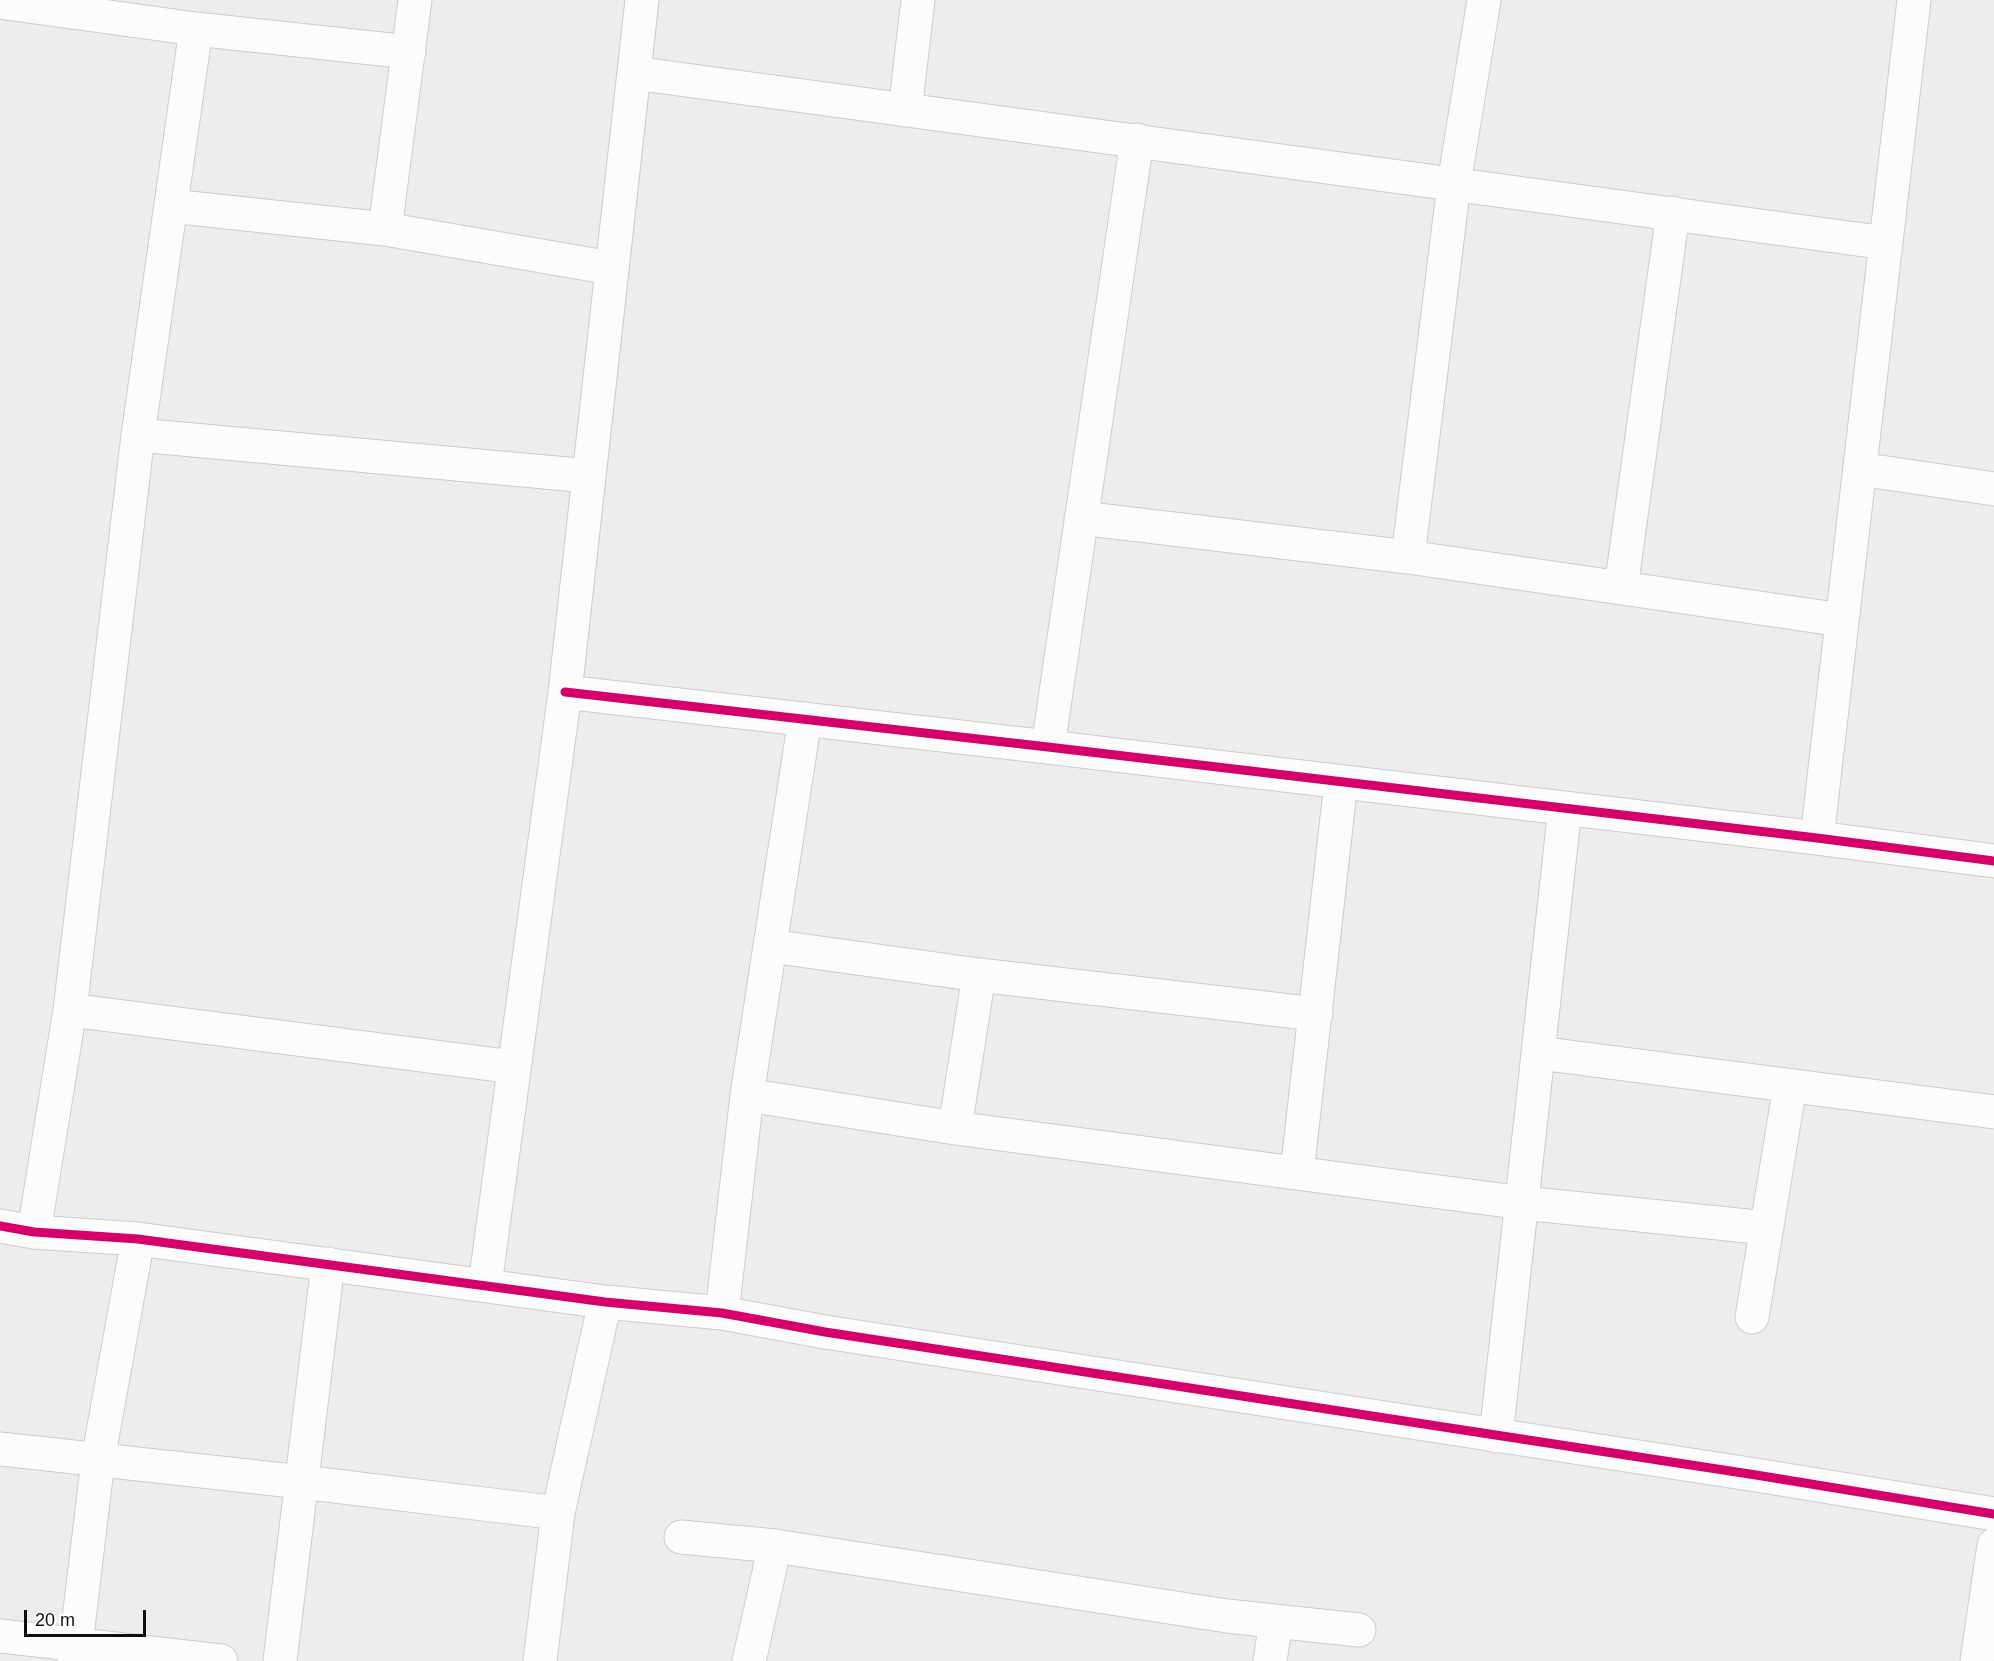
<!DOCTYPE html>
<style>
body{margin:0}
#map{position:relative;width:1994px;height:1661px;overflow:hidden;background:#efedec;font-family:Arial,sans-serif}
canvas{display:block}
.scale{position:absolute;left:24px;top:1610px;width:122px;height:27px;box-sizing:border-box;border:3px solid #0e0d0c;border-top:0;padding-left:8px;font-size:18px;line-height:21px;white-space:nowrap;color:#0e0d0c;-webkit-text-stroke:4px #fff;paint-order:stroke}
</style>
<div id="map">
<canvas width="1994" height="1661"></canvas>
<div class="scale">20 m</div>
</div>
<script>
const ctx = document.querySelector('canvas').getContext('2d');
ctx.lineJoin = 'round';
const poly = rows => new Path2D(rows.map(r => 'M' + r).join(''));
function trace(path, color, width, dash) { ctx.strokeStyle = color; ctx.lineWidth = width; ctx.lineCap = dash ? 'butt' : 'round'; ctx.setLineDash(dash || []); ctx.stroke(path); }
const minor = poly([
 [0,2,196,29,409,52],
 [634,73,1886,243],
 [905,110,918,0],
 [171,206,385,229,611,268],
 [385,229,415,0],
 [138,435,589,476],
 [1860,469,1994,489],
 [1081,518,1408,557,1842,620],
 [1408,557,1454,184,1484,0],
 [1621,588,1673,213],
 [565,692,1048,747,1817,838,1994,861],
 [1048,747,1137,140],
 [1817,838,1914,0],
 [770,946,979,975,1316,1014],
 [70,1010,514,1067],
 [1539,1053,1994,1112],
 [747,1095,955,1128,1523,1203,1767,1228],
 [955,1128,979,975],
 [1297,1173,1341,782],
 [0,1226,34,1232,138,1239,605,1302,722,1313,825,1332,1756,1475,1994,1514],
 [34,1232,70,1010,138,435,196,29],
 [485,1285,565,692,642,0],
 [722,1313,747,1095,805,719],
 [1752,1317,1790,1086],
 [1496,1436,1565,808],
 [0,1449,302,1482,558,1513],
 [681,1537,775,1546,749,1661],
 [775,1546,1227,1616,1359,1630],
 [0,1636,221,1661],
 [74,1661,98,1460,138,1239],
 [280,1661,328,1264],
 [540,1661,558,1513,605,1302],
 [1270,1661,1276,1621],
 [1977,1661,1994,1545]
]);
trace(minor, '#cdcbcb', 35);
trace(minor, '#fdfcfc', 33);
trace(poly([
 [565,692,1048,747,1817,838,1994,861],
 [0,1226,34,1232,138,1239,605,1302,722,1313,825,1332,1756,1475,1994,1514]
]), '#d6006c', 9);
</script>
